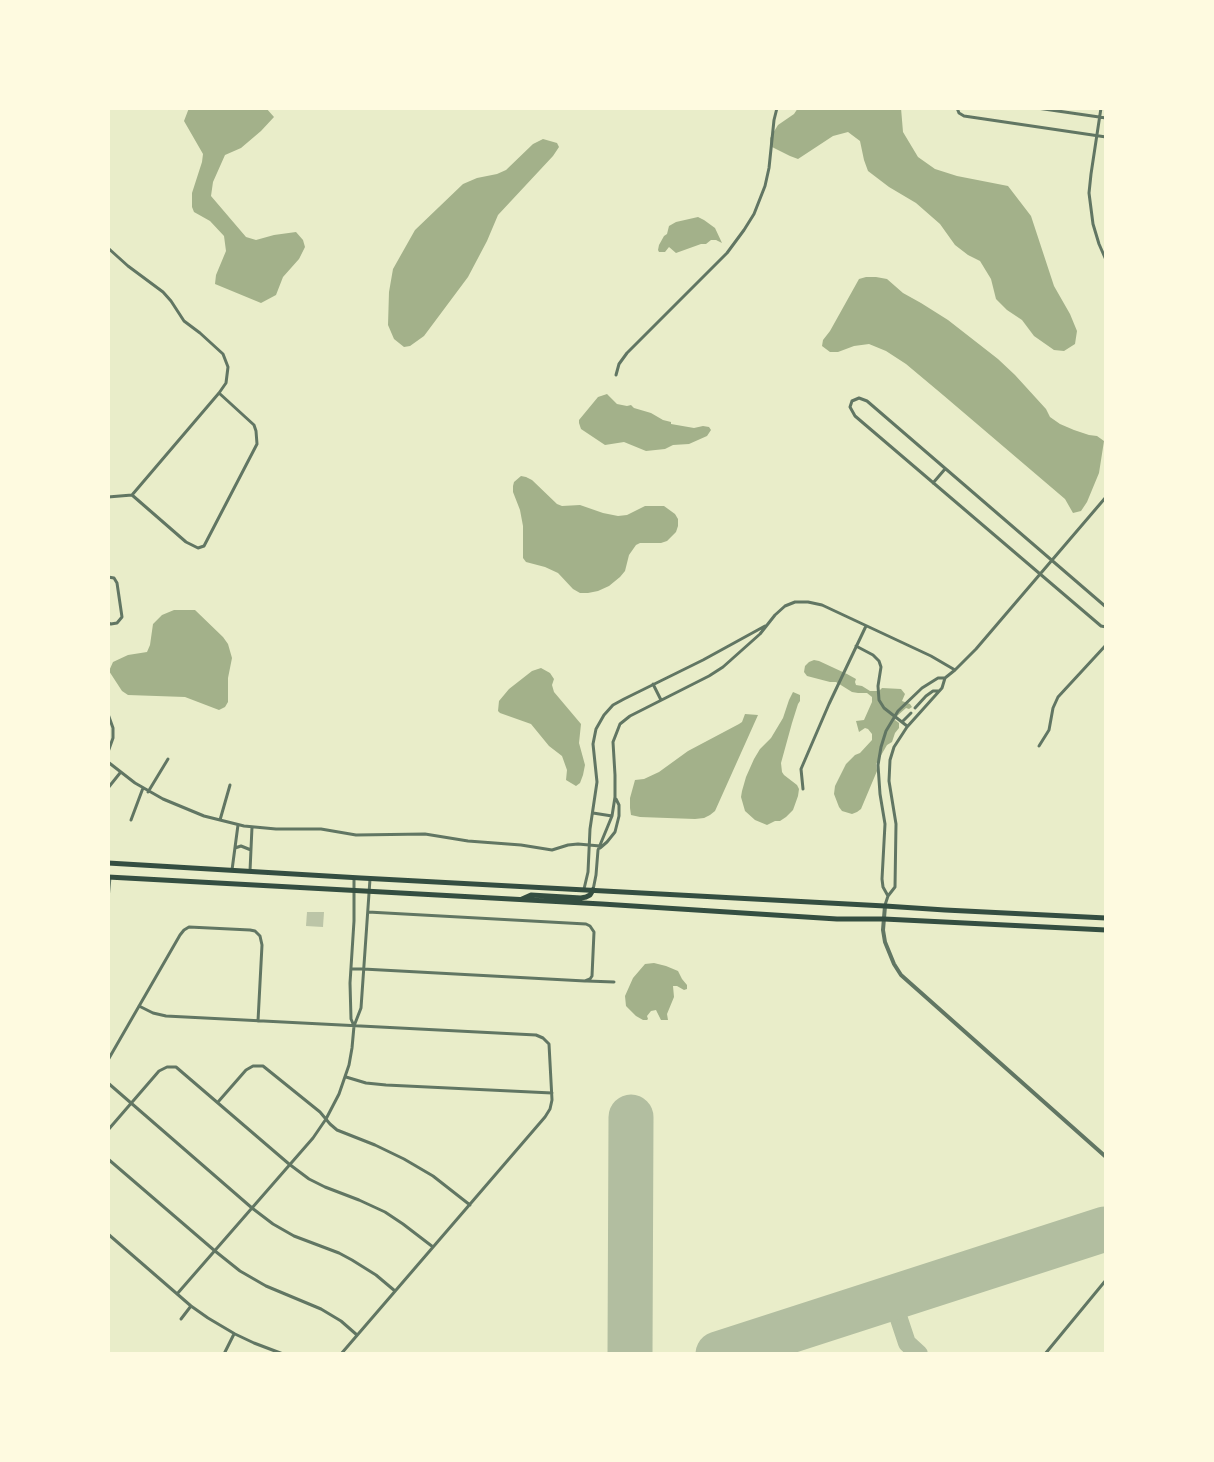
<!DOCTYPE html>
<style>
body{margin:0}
#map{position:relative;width:1214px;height:1462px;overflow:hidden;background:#e9edc9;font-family:"Noto Sans",sans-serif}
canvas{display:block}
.frame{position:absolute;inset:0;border:110px solid #fefae0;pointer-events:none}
</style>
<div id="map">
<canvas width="1214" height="1462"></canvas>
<div class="frame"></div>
</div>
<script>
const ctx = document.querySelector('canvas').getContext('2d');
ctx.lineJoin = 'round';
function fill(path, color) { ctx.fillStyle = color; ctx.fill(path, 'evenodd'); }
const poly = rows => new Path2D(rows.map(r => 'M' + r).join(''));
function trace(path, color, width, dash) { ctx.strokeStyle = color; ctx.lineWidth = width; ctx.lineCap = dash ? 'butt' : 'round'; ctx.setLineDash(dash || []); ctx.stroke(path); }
fill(poly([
 [189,108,266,108,274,117,261,131,241,148,225,155,213,182,211,196,246,237,256,240,274,235,296,232,303,240,305,247,299,259,283,277,276,295,261,303,215,284,216,275,226,251,224,236,210,221,194,212,192,207,192,193,202,162,203,154,184,121],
 [798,108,901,108,903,132,918,157,935,169,957,176,1008,186,1031,216,1054,286,1070,314,1077,331,1075,344,1064,351,1054,350,1034,336,1022,320,1007,310,996,299,991,279,980,261,968,255,955,245,940,224,916,203,889,187,868,171,864,160,860,141,848,132,833,136,798,159,790,156,770,146,770,138,778,125,794,114],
 [543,139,557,143,559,147,553,156,498,215,487,241,468,277,424,336,410,346,404,347,394,339,388,325,389,292,393,269,415,230,463,184,477,178,497,174,506,170,533,144],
 [698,217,704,220,715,228,722,243,716,240,711,240,706,244,701,244,676,253,669,247,665,252,659,252,658,250,659,245,664,236,667,234,669,226,676,222],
 [866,277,876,277,887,279,903,293,921,303,948,320,998,359,1015,375,1046,409,1050,417,1060,424,1074,430,1089,435,1097,436,1104,441,1099,473,1087,502,1081,511,1073,513,1065,499,943,395,906,364,886,351,869,344,854,346,838,352,830,352,822,346,823,340,830,331,859,279],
 [607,394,617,404,627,406,631,405,634,408,651,413,663,420,671,422,671,424,694,428,703,426,709,427,711,430,707,436,689,444,673,445,665,449,646,451,624,442,605,445,581,429,579,423,579,420,598,397],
 [521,476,526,477,532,480,557,504,562,506,580,505,603,513,618,516,627,515,645,506,664,506,675,514,678,519,678,526,676,532,667,541,661,543,640,543,636,545,629,555,625,571,620,577,609,586,598,591,588,593,580,593,573,589,558,573,545,567,526,562,523,558,523,526,520,510,513,492,513,486,514,482],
 [174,610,195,610,223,637,228,644,232,658,228,678,228,702,225,707,219,710,185,697,128,695,122,691,109,671,113,662,128,655,147,652,150,645,153,624,162,615],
 [814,660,819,661,847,674,856,679,855,682,856,685,862,686,870,691,879,691,882,688,901,689,905,694,902,701,910,704,912,707,909,709,906,708,897,716,895,720,899,723,899,728,895,733,892,742,887,745,876,764,877,771,861,809,857,812,852,814,842,811,839,807,834,794,835,786,846,764,855,755,860,753,872,740,872,734,868,729,865,728,859,732,856,721,864,720,872,702,872,697,867,693,858,693,852,692,836,682,830,682,807,676,804,672,805,666,809,662],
 [541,668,550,673,554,679,552,685,554,692,581,724,579,743,585,765,583,775,580,783,576,786,566,780,567,770,562,756,549,746,531,724,500,713,498,711,499,701,509,689,532,671],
 [793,692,800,695,800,701,798,704,792,723,781,763,782,772,784,775,797,785,799,789,798,796,793,810,786,817,780,821,775,821,767,825,755,820,745,811,741,797,742,791,746,777,754,759,760,749,771,738,783,718,789,700],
 [745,714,758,715,715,811,710,815,704,818,695,819,640,817,631,815,630,808,630,798,635,780,644,779,659,772,688,751,739,724,742,722],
 [654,963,666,966,678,971,682,979,687,985,687,989,684,990,677,986,673,986,674,997,667,1014,668,1020,661,1020,656,1010,651,1011,647,1016,648,1019,647,1020,643,1020,636,1016,626,1006,625,996,633,978,645,964]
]), '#a3b18a');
trace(poly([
 [892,1298,907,1343,919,1354]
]), '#b2bea0', 18);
trace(poly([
 [630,1354,631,1117],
 [718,1354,1105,1229]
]), '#b2bea0', 45);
fill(poly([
 [307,912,324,912,323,927,306,926]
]), '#bcc5a7');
trace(poly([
 [957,108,959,113,964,116,1106,137],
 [1037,108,1106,118],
 [1101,108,1091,174,1089,193,1093,224,1099,244,1106,260],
 [108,248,128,266,163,292,171,301,184,321,200,333,223,354,228,367,226,383,219,393,132,495,108,497],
 [616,375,619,364,627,353,727,253,744,230,754,214,765,186,769,168,774,120,777,108],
 [933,483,945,469],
 [132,495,186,542,198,548,204,546,257,444,256,431,254,425,219,393],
 [108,577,114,578,117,583,122,617,117,623,111,624,108,623],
 [1106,607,867,401,859,398,852,401,850,407,855,416,1101,626,1106,627],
 [856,646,873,655,879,661,881,667,878,686,879,700,884,708,907,726],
 [945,678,955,670],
 [653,684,661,700],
 [915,708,926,696,933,691,939,691],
 [108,714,113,728,113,738,108,752],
 [902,722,911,713],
 [1039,746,1049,730,1053,708,1058,697,1106,645],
 [108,762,135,783,163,799,204,816,244,826,276,829,321,829,356,835,425,834,468,841,521,845,552,850,568,845,578,844,600,846],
 [108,788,120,773],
 [803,789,801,769,829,704,866,626],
 [148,792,168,759],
 [593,813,612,816],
 [131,820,143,788],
 [220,820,230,785],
 [235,848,241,846,251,850],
 [600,848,607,842,615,832,619,816,619,805,616,799],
 [232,870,238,825],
 [250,871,252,827],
 [354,879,354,921,350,983,351,1019,354,1026],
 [584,889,588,872,590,829,597,782,593,744,596,729,604,715,613,705,624,699,703,660,765,626],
 [593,890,596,875,598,850,612,816,615,797,615,775,613,742,620,724,630,716,709,676,723,667,760,634,775,615,785,606,795,602,808,602,822,605,931,656,955,670,976,649,1106,497],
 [108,899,110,877],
 [885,905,888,896,895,887,896,824,889,781,890,760,894,747,907,727,942,688,945,678,938,678,922,688,898,711,886,731,881,747,878,765,880,794,885,824,882,879,883,887,888,896],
 [351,969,363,969,585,981,590,979,592,976,594,932,590,926,586,924,368,912],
 [587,981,614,982],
 [139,1006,153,1013,166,1016,536,1035,543,1038,549,1044,552,1100,550,1109,545,1117,341,1354],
 [108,1060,180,935,184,930,189,927,250,930,255,931,260,936,262,945,258,1021],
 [346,1077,366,1083,386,1085,552,1093],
 [108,1083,252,1208,273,1224,294,1236,339,1253,352,1260,376,1275,395,1291],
 [218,1102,246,1070,253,1066,263,1066,320,1112,330,1124,337,1130,375,1145,404,1159,433,1176,470,1205],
 [108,1130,159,1071,167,1067,176,1067,289,1164,309,1179,325,1187,359,1200,385,1212,403,1224,433,1247],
 [108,1159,215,1251,240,1271,266,1286,321,1309,341,1321,357,1335],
 [108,1234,191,1306,208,1318,235,1334,254,1343,283,1354],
 [177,1294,313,1138,326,1119,339,1094,349,1065,352,1048,354,1026,361,1008,370,879],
 [181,1319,191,1306],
 [224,1354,234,1334],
 [1045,1354,1106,1280]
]), '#617663', 3);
trace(poly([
 [885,906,883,930,885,942,894,964,901,975,1106,1157]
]), '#617663', 4);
trace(poly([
 [108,863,361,878,885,906,945,910,1106,918],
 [108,877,602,904,837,919,884,919,1106,930],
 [522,899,531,895,581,898,586,897,590,895,593,890]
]), '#344e41', 5);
</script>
